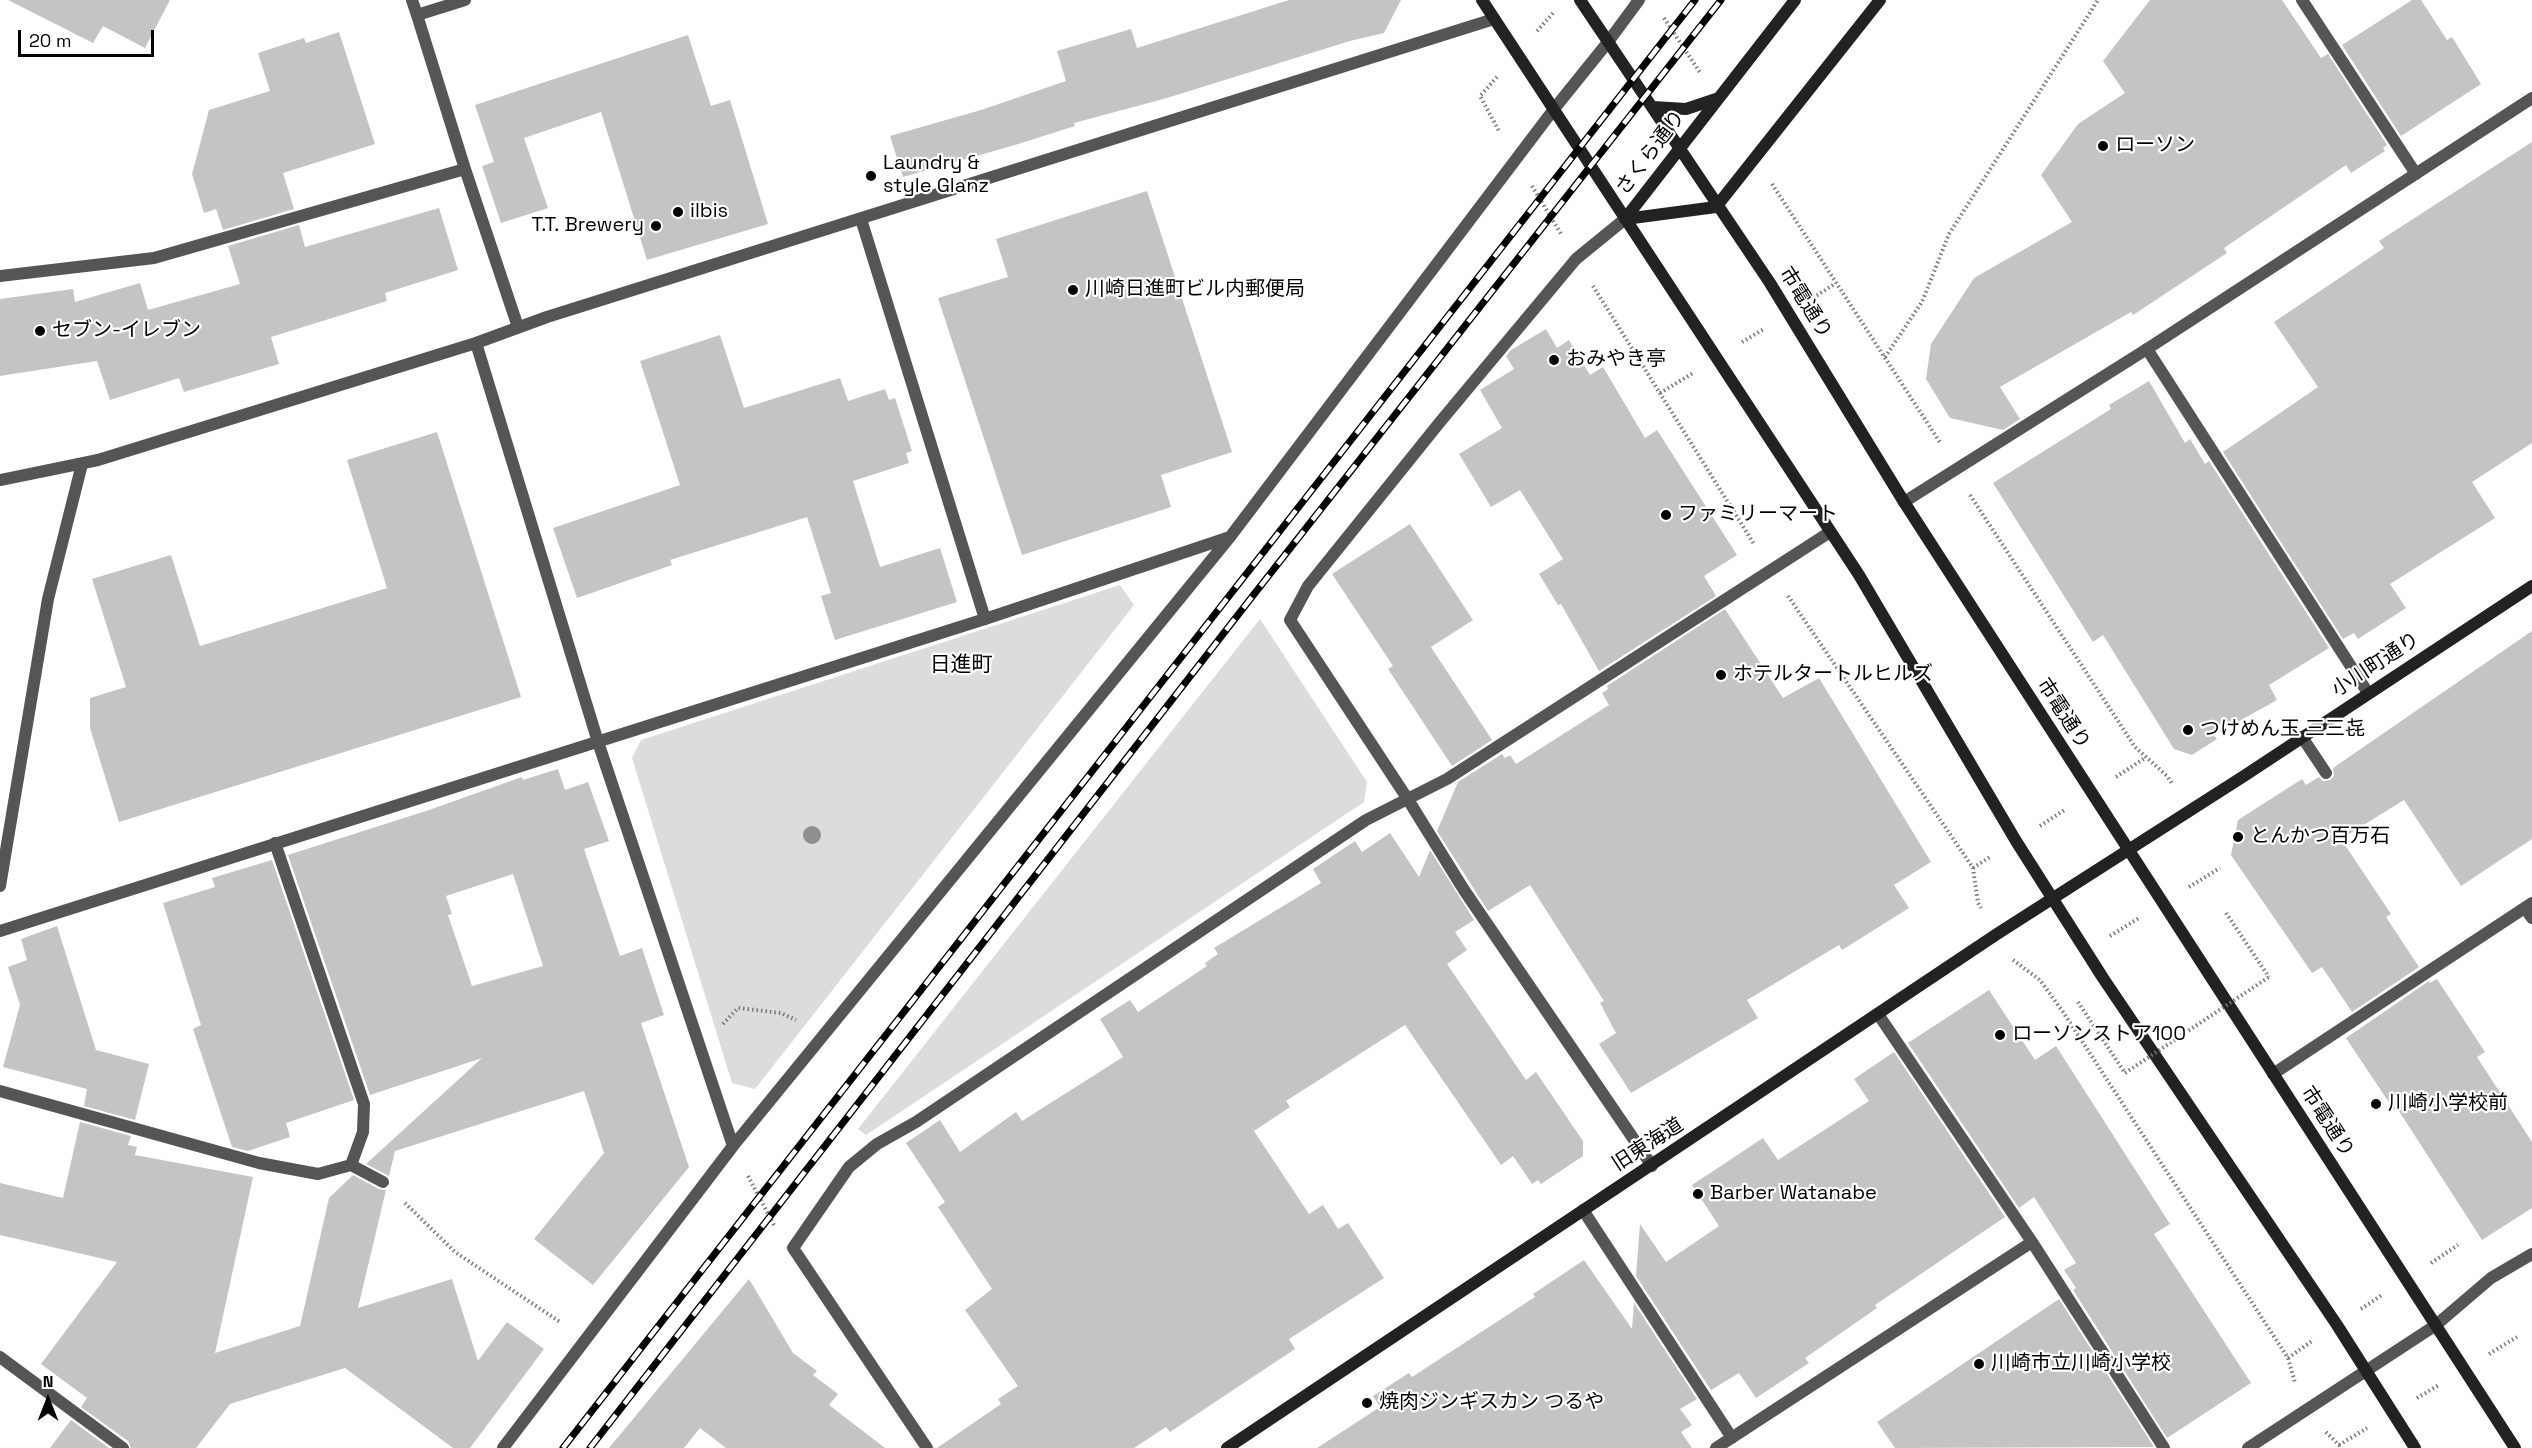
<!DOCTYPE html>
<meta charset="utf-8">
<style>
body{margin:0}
#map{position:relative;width:2532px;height:1448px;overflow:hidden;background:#fff;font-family:"Space Grotesk",sans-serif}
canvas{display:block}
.north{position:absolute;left:18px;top:1370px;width:60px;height:60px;-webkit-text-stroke:4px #fff;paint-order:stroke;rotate:0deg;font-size:16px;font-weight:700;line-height:24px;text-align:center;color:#000}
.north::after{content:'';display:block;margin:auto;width:21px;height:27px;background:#000;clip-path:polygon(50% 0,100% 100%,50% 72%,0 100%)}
.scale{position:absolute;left:18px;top:30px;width:136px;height:27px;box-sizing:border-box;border:3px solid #000;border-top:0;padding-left:8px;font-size:18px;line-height:21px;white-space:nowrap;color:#000;-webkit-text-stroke:4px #fff;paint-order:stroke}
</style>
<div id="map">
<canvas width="2532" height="1448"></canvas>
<div class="north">N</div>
<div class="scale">20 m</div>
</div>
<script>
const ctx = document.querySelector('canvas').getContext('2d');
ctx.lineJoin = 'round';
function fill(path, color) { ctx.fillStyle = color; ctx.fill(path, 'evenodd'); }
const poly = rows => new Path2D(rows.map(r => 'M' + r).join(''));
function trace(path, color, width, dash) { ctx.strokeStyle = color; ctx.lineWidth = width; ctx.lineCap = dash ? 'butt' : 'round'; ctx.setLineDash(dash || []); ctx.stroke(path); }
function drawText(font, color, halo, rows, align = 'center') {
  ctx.font = font + ' "Space Grotesk","Noto Sans JP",sans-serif'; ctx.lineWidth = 4.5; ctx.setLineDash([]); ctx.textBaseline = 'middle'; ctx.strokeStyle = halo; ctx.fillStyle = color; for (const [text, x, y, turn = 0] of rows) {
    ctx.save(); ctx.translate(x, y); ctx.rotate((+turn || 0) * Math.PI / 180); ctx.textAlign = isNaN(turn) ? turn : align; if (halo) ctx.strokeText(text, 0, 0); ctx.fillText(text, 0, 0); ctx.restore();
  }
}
fill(poly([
 [1120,585,1134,605,755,1089,732,1083,632,758,641,740],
 [1260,619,1367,782,1364,802,866,1135,858,1129]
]), '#dcdcdc');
fill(poly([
 [8,0,170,0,145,48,103,26,93,43],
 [1289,0,1401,0,1384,33,1350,41,1167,98,1074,123,1075,126,1015,145,903,177,890,136,981,110,1066,81,1057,51,1131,29,1137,48],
 [2150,0,2282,0,2321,58,2328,54,2387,145,2383,148,2385,151,2351,173,2346,165,2224,248,2227,253,2133,315,2131,312,2000,387,2020,419,2003,430,1950,418,1926,379,1931,344,1974,278,2072,222,2041,175,2078,124,2125,93,2103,61],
 [2412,0,2421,0,2447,40,2452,37,2481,84,2401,136,2342,45],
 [339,32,375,144,283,173,294,209,223,230,216,209,204,213,192,174,209,110,270,91,258,53,304,38,306,43],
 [688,35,711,106,730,100,768,224,647,260,601,112,524,138,548,208,501,223,482,166,494,162,475,105],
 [2532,142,2532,443,2472,482,2495,518,2390,584,2406,608,2358,639,2354,633,2343,639,2223,452,2318,387,2274,322,2384,248,2379,241],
 [1147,191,1232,452,1161,475,1171,507,1022,555,938,298,1008,277,996,239],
 [439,208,458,270,385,293,387,301,271,337,279,364,184,392,179,378,110,400,97,361,0,376,0,299,73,289,75,302,140,283,148,310,240,284,228,246,299,225,305,247],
 [1546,329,1557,348,1569,340,1590,375,1603,367,1645,438,1657,430,1737,555,1704,576,1716,596,1599,671,1561,604,1558,605,1539,574,1563,559,1520,490,1491,507,1459,454,1502,428,1480,390,1514,369,1506,356,1511,350],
 [720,335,744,408,840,378,848,401,885,389,889,400,895,398,912,451,906,453,909,463,853,481,880,567,940,548,957,602,835,640,821,596,831,593,807,517,670,560,672,565,577,598,553,528,680,485,640,361],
 [2149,381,2185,443,2190,439,2205,464,2209,461,2329,648,2269,685,2277,700,2214,735,2217,739,2192,755,2174,749,2103,635,2093,642,1993,483,2111,409,2109,405],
 [437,432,521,697,119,822,90,728,90,698,126,687,92,579,171,555,200,646,387,588,347,460],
 [1410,524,1473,620,1431,647,1492,740,1452,766,1388,669,1393,666,1332,574],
 [1725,609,1783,698,1819,678,1931,862,1894,885,1909,908,1842,950,1839,945,1747,1000,1758,1018,1631,1093,1599,1044,1616,1033,1600,1003,1604,1001,1530,885,1488,911,1437,831,1458,782,1502,754,1505,758,1510,755,1516,764,1609,705,1602,693,1608,689,1607,686],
 [2532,631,2532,839,2461,886,2404,800,2341,839,2391,914,2386,917,2419,967,2352,1012,2322,967,2312,973,2231,855,2238,820,2302,779,2306,785,2319,777,2323,781,2330,780,2334,776,2333,768],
 [558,769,565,790,588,782,609,841,584,849,620,956,642,948,664,1015,641,1023,689,1167,593,1285,534,1239,604,1153,584,1091,395,1151,389,1176,366,1164,482,1058,370,1095,288,855,429,810,522,777,523,780],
 [513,874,543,966,472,986,448,915,452,914,446,896],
 [1390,833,1419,877,1430,850,1474,920,1455,932,1467,950,1447,964,1526,1080,1536,1072,1583,1141,1583,1156,1541,1184,1538,1180,1532,1184,1513,1156,1501,1165,1405,1025,1286,1101,1290,1107,1254,1131,1309,1214,1323,1205,1338,1229,1348,1223,1384,1278,1289,1339,1295,1349,1170,1432,1166,1427,1134,1448,937,1448,1001,1404,998,1399,1018,1386,965,1310,992,1289,938,1207,945,1202,906,1143,940,1120,960,1152,1016,1112,1022,1121,1123,1057,1100,1019,1130,1000,1138,1012,1207,966,1205,963,1218,954,1214,948,1321,883,1313,869,1355,841,1362,852],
 [272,860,354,1100,286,1123,290,1137,248,1151,232,1147,193,1029,201,1025,163,903,215,887,212,878],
 [57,926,96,1050,149,1064,135,1120,84,1106,87,1089,3,1067,20,1005,8,967,27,960,21,939],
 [2437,979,2485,1052,2477,1057,2532,1142,2532,1208,2482,1240,2397,1108,2394,1110,2346,1038,2429,981,2430,983],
 [1989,990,2035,1060,2056,1046,2170,1224,2154,1234,2251,1383,2167,1438,2073,1290,2076,1288,2064,1270,2076,1263,2034,1197,2019,1208,1908,1043],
 [1894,1052,2005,1217,1875,1305,1877,1308,1805,1358,1809,1363,1756,1398,1739,1373,1711,1390,1636,1276,1640,1224,1666,1262,1719,1226,1692,1185,1763,1138,1778,1160,1869,1101,1854,1079],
 [80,1122,131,1136,128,1145,137,1147,135,1155,253,1177,215,1353,300,1326,329,1198,353,1175,379,1189,386,1190,358,1308,452,1279,478,1361,507,1322,544,1349,470,1448,453,1448,345,1368,230,1404,196,1448,131,1448,128,1441,81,1407,87,1398,41,1364,117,1262,0,1235,0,1183,63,1198],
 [1584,1260,1632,1329,1634,1303,1697,1399,1680,1409,1692,1425,1681,1432,1692,1448,1317,1448,1380,1407,1373,1396,1409,1373,1412,1377,1535,1297,1533,1294],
 [749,1279,793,1353,817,1371,813,1375,838,1394,829,1405,885,1448,726,1448,700,1428,684,1448,609,1448],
 [2059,1299,2154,1447,1895,1448,1877,1422],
 [71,1420,109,1448,50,1448]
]), '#c4c4c4');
trace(poly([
 [1664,18,1701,74],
 [1537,31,1554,12],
 [1497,77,1480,96,1499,131],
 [1772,184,1941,444],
 [1532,186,1561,234],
 [1593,286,1754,544],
 [1813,298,1836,283],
 [1742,342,1764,329],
 [1885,357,1922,302,1949,234,2098,0],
 [1660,393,1693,373],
 [1970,495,2135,747,2167,776,2173,785],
 [1788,596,1973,868,1978,903,1981,908],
 [2116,777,2145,758],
 [2040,826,2066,809],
 [1973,868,1990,857],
 [2189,887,2220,868],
 [2226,913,2269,977],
 [2110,936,2139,918],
 [2013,960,2040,980,2063,1012,2288,1358,2295,1383],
 [2078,1002,2125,1073],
 [723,1024,738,1008,781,1013,796,1020],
 [748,1176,774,1225],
 [405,1203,455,1252,560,1322],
 [2431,1263,2458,1245],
 [2361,1309,2382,1295],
 [2489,1354,2517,1337],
 [2288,1358,2312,1341],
 [2417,1398,2439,1385],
 [2326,1432,2342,1448],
 [2339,1445,2367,1428]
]), '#777', 4, [1.5, 3]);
trace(poly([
 [2302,0,2416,174],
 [861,219,985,619],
 [2147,349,2368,693],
 [2302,737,2326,773],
 [275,843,364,1104,363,1132,351,1165],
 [0,886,48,599,82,464],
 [2525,908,2532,918],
 [2273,1074,2532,903],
 [0,1091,259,1163,318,1174,351,1165,383,1182],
 [0,1357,123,1448],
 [927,1448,793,1248,849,1167,877,1144,916,1122,1366,820,1447,779,1830,532]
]), '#555', 12);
trace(poly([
 [412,0,417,15],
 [465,0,417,15,465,169,518,327],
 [1625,219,1576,259,1440,422,1308,586,1290,620,1407,798,1464,890,1652,1166],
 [0,276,154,258,465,169],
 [476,343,598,742,733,1146],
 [0,480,98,460,476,343,547,317,1494,19],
 [1904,502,2147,349,2532,98],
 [0,931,985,619,1230,537],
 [1878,1014,2032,1242,2164,1448],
 [1583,1210,1732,1438],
 [503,1448,733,1146,1230,537,1554,109,1608,42,1639,0],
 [1716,1448,2032,1242],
 [2248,1448,2436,1325,2491,1278,2532,1254]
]), '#555', 12);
trace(poly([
 [1482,0,1859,575,2016,841,2103,978,2337,1325,2415,1448],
 [1580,0,1770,283,1904,502,2515,1448],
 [1653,107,1686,109,1716,99],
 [1625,219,1716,207,1880,0],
 [1625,219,1795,0],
 [1227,1448,1997,934,2244,776,2532,586]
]), '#222', 12);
const rail = poly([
 [563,1448,1695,0],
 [590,1448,1255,593,1721,0]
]);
trace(rail, '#000', 7);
trace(rail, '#fff', 4.5, [14]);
trace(poly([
 [2125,1073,2269,977]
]), '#777', 4, [1.5, 3]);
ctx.fillStyle = '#8f8f8f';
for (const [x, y] of [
 [812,835]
]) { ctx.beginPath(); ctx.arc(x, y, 9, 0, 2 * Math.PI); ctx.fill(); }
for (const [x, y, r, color] of [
 [2103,146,6,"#000"],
 [871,176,6,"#000"],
 [678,212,6,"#000"],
 [656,226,6,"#000"],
 [1073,290,6,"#000"],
 [40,331,6,"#000"],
 [1554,360,6,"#000"],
 [1666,515,6,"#000"],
 [1721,675,6,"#000"],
 [2188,730,6,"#000"],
 [2238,837,6,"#000"],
 [2000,1035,6,"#000"],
 [2376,1104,6,"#000"],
 [1698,1194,6,"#000"],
 [1979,1364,6,"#000"],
 [1367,1403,6,"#000"]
]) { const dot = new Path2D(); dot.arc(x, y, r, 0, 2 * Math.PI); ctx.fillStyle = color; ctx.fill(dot); trace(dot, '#fff', 2); }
drawText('20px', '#000', '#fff', [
 ["ローソン",2115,146],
 ["Laundry &",883,164],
 ["style Glanz",883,187],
 ["ilbis",690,212],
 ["T.T. Brewery",644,226,"right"],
 ["川崎日進町ビル内郵便局",1085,290],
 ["セブン-イレブン",52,331],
 ["おみやき亭",1566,360],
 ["ファミリーマート",1678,515],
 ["ホテルタートルヒルズ",1733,675],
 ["つけめん玉 三三㐂",2200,730],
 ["とんかつ百万石",2250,837],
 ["ローソンストア100",2012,1035],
 ["川崎小学校前",2388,1104],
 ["Barber Watanabe",1710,1194],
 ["川崎市立川崎小学校",1991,1364],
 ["焼肉ジンギスカン つるや",1379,1403]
], 'left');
drawText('20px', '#000', '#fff', [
 ["さくら通り",1651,153,-53],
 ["市電通り",1805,303,58],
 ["小川町通り",2376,665,-33],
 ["市電通り",2063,714,57],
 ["市電通り",2327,1122,57],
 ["旧東海道",1648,1145,-33]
]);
drawText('21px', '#000', '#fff', [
 ["日進町",961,665]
]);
</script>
